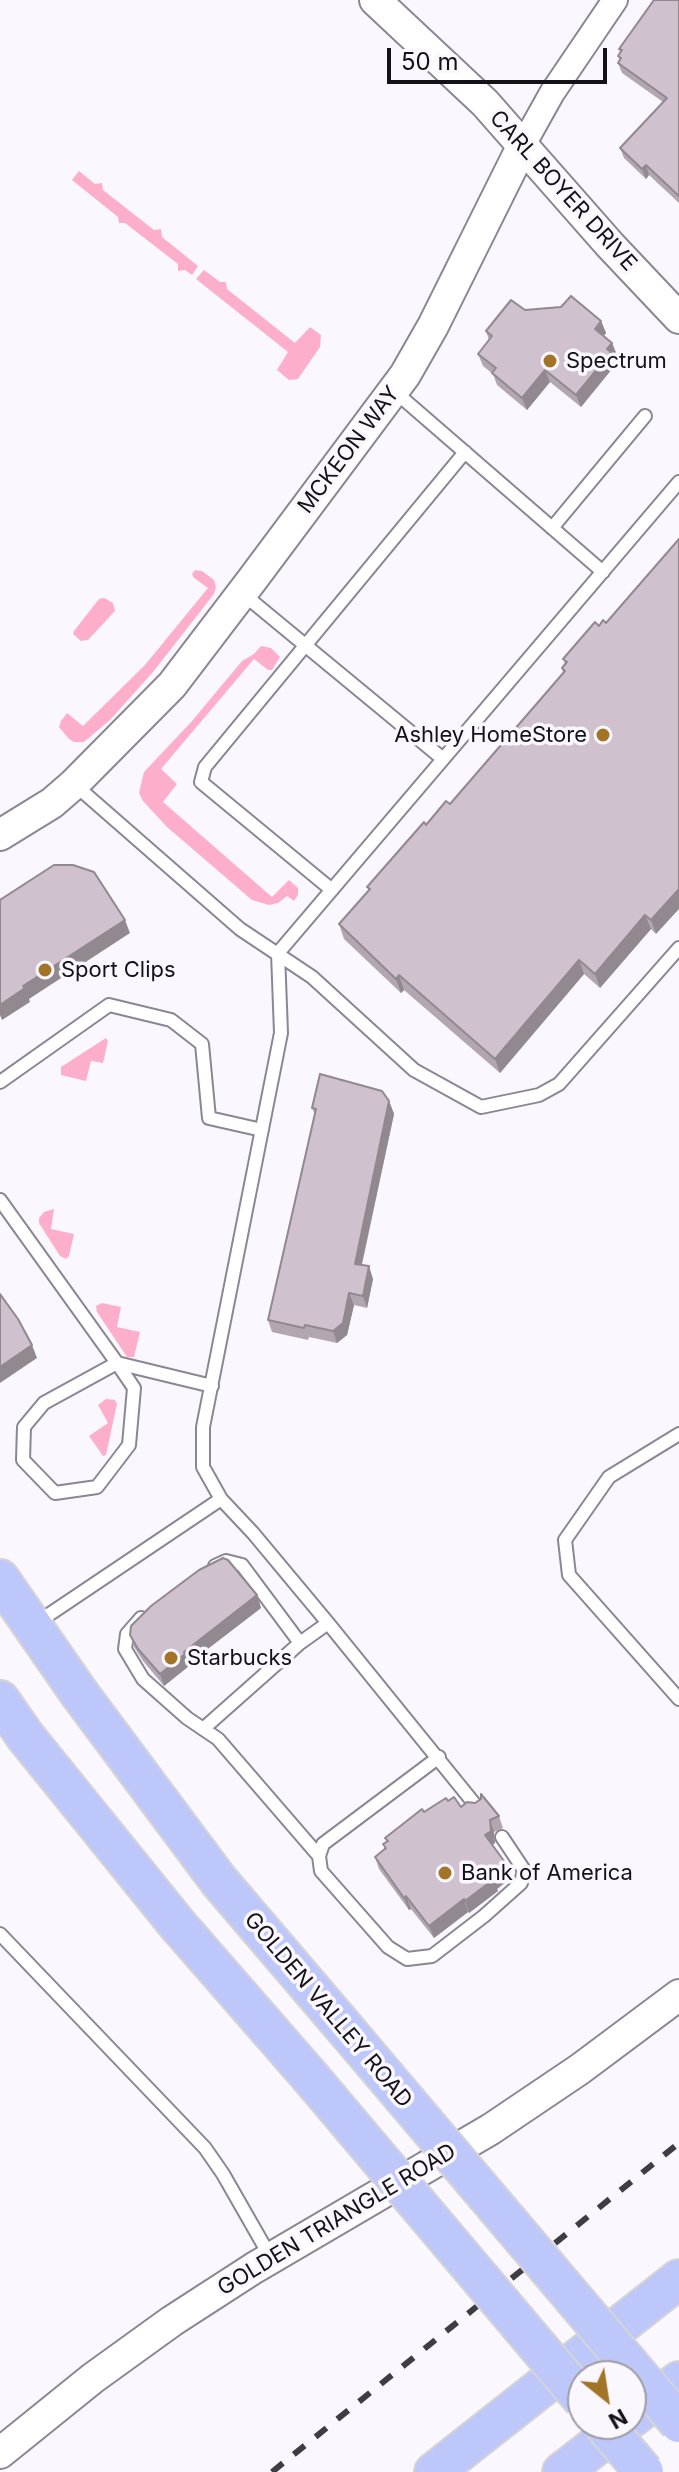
<!DOCTYPE html>
<style>
body{margin:0}
#map{position:relative;width:679px;height:2472px;overflow:hidden;background:#faf8fe;font-family:Inter,sans-serif}
canvas{display:block}
.north{position:absolute;left:567px;top:2360px;width:80px;height:80px;box-sizing:border-box;background:#faf8fe;border:2px solid #9e9ca2;border-radius:50%;rotate:150deg;font-size:22px;font-weight:700;line-height:32px;text-align:center;color:#141217}
.north::after{content:'';display:block;margin:auto;width:28px;height:36px;background:#a27427;clip-path:polygon(50% 0,100% 100%,50% 72%,0 100%)}
.scale{position:absolute;left:387px;top:48px;width:220px;height:36px;box-sizing:border-box;border:4px solid #141217;border-top:0;padding-left:10px;font-size:24px;line-height:28px;white-space:nowrap;color:#141217;-webkit-text-stroke:6px #faf8fe;paint-order:stroke}
</style>
<div id="map">
<canvas width="679" height="2472"></canvas>
<div class="north">N</div>
<div class="scale">50 m</div>
</div>
<script>
const ctx = document.querySelector('canvas').getContext('2d');
ctx.lineJoin = 'round';
function fill(path, color) { ctx.fillStyle = color; ctx.fill(path, 'evenodd'); }
const poly = rows => new Path2D(rows.map(r => 'M' + r).join(''));
function trace(path, color, width, dash) { ctx.strokeStyle = color; ctx.lineWidth = width; ctx.lineCap = dash ? 'butt' : 'round'; ctx.setLineDash(dash || []); ctx.stroke(path); }
function drawText(font, color, halo, rows, align = 'center') {
  ctx.font = font + ' Inter,sans-serif'; ctx.lineWidth = 7; ctx.setLineDash([]); ctx.textBaseline = 'middle'; ctx.strokeStyle = halo; ctx.fillStyle = color; for (const [text, x, y, turn = 0] of rows) {
    ctx.save(); ctx.translate(x, y); ctx.rotate((+turn || 0) * Math.PI / 180); ctx.textAlign = isNaN(turn) ? turn : align; if (halo) ctx.strokeText(text, 0, 0); ctx.fillText(text, 0, 0); ctx.restore();
  }
}
fill(poly([
 [79,171,95,184,102,183,103,190,154,230,161,229,162,237,198,266,192,275,185,270,178,271,178,264,125,223,119,223,118,217,72,180],
 [204,270,220,282,226,282,227,289,295,343,310,327,321,335,320,347,298,379,289,380,277,370,288,352,196,279],
 [195,570,202,571,214,580,216,587,214,594,153,672,110,720,84,742,74,742,69,739,59,727,61,721,67,713,83,726,145,665,208,588,194,578,192,574],
 [104,598,113,603,115,611,88,640,81,641,73,634,74,631,99,599],
 [261,646,271,648,280,657,272,670,268,670,254,659,161,769,177,784,163,802,272,897,289,880,298,888,298,895,294,901,287,896,278,903,269,905,252,900,167,827,143,801,139,793,144,772,192,721,242,661,254,654],
 [106,1038,108,1041,103,1063,91,1061,86,1081,61,1075,61,1067],
 [54,1209,51,1229,74,1234,69,1256,66,1259,60,1256,39,1223,39,1218,44,1212],
 [102,1303,121,1307,117,1327,140,1332,134,1357,127,1357,97,1312,96,1306],
 [106,1399,115,1400,117,1404,106,1455,103,1456,89,1436,108,1423,98,1405]
]), '#fdaecb');
const service = poly([
 [393,390,603,572],
 [552,528,645,416],
 [242,593,443,759],
 [74,784,240,929,312,977,414,1070,481,1107,539,1095,559,1084,679,948],
 [332,890,201,782,205,767,465,452],
 [0,1082,109,1005,171,1020,202,1044,209,1118,262,1130],
 [0,1200,117,1363,134,1388,129,1445,97,1487,55,1493,23,1460,24,1427,44,1403,117,1363,212,1386],
 [679,1434,609,1477,565,1540,569,1575,679,1699],
 [215,1566,226,1561,242,1565,300,1643,328,1623],
 [141,1618,127,1634,125,1649,143,1679,187,1718,218,1739,319,1856],
 [35,1624,221,1499],
 [203,1729,300,1643],
 [439,1757,323,1844,319,1856,321,1871,388,1947,407,1959,432,1956,484,1916,521,1883,524,1870,502,1837],
 [477,1807,328,1623,253,1533,221,1499,203,1467,203,1427,281,1033,278,953,679,482],
 [0,1934,205,2148,223,2174,271,2258]
]);
const minor = poly([
 [523,145,552,93,615,0]
]);
const tertiary = poly([
 [375,0,485,103,610,245,679,318],
 [0,835,52,803,74,784,172,685,252,580,405,375,433,326,523,145],
 [0,2453,93,2378,172,2321,254,2268,491,2129,580,2069,679,1995]
]);
const primary = poly([
 [0,1579,79,1693,219,1881,347,2031],
 [0,1700,25,1736,177,1924,312,2079],
 [633,2417,679,2381],
 [434,2472,679,2279],
 [562,2472,624,2424]
]);
trace(service, '#8b8694', 16);
trace(minor, '#8b8694', 28);
trace(tertiary, '#8b8694', 34);
trace(primary, '#d5d4d5', 42);
trace(service, '#fff', 12);
trace(minor, '#fff', 24);
trace(tertiary, '#fff', 30);
trace(primary, '#bec7fa', 38);
trace(poly([
 [272,2472,679,2143]
]), '#3f3d43', 6, [14, 14]);
const primaryBridge = poly([
 [347,2031,679,2423],
 [312,2079,583,2400],
 [603,2424,644,2472]
]);
trace(primaryBridge, '#d5d4d5', 42, []);
trace(primaryBridge, '#bec7fa', 38);
fill(poly([
 [679,0,679,203,649,175,646,179,624,158,620,148,663,102,622,73,618,63,620,61,618,56,620,52,619,49],
 [601,321,606,333,604,336,612,343,617,355,614,359,616,364,581,407,550,382,527,410,497,385,493,374,483,366,478,354,489,340,486,331],
 [595,622,656,934,651,929,600,988,584,974,500,1073,404,990,401,993,344,939,339,924,369,891,367,887,426,825,450,804,563,673,562,668,565,664,563,659],
 [389,1101,394,1114,362,1265,373,1279,367,1308,354,1305,347,1335,337,1343,309,1337,308,1340,272,1332,268,1320,315,1115,312,1108],
 [257,1595,261,1608,188,1664,189,1666,164,1686,143,1661,134,1647,130,1635],
 [448,1801,461,1807,499,1816,503,1828,494,1832,495,1843,492,1845,507,1865,512,1877,497,1889,498,1891,469,1913,468,1912,434,1938,411,1909,409,1910,379,1869,375,1857,385,1849,383,1844,387,1842,385,1838,424,1812]
]), '#b2a7b1');
fill(poly([
 [646,165,649,175,646,179,642,169],
 [601,321,606,333,599,341,595,329],
 [612,343,617,355,614,359,616,364,581,407,576,395],
 [545,370,550,382,527,410,522,398],
 [679,889,679,909,656,934,651,920],
 [645,915,651,929,600,988,595,974],
 [125,920,130,933,29,999,30,1002,2,1020,0,1015,0,1005,23,986],
 [579,960,584,974,500,1073,495,1059],
 [399,975,404,990,401,993,396,979],
 [389,1101,394,1114,359,1276,355,1264],
 [369,1266,373,1279,367,1308,363,1296],
 [349,1293,354,1305,347,1335,337,1343,333,1331],
 [32,1345,37,1358,0,1383,0,1367],
 [257,1595,261,1608,188,1664,189,1666,164,1686,160,1674,184,1652],
 [490,1820,494,1832,495,1843,489,1848,485,1835],
 [507,1865,512,1877,497,1889,498,1891,469,1913,465,1901],
 [406,1896,411,1909,409,1910,404,1898],
 [464,1899,468,1912,434,1938,429,1926]
]), '#918890');
const building = poly([
 [654,0,679,0,679,196,646,165,642,169,620,148,667,98,618,63,621,58,618,56,622,50,619,49,654,0],
 [571,296,601,321,595,329,612,343,607,349,611,352,576,395,545,370,522,398,492,373,496,368,478,354,492,336,486,331,511,300,525,310,561,307,571,296],
 [679,539,679,889,651,920,645,915,595,974,579,960,495,1059,399,975,396,979,339,924,370,889,367,887,424,822,426,825,446,801,450,804,565,671,562,668,567,662,563,659,595,622,599,626,603,620,606,623,679,539],
 [54,865,73,865,94,872,125,920,23,986,25,988,0,1005,0,900,54,865],
 [320,1074,382,1091,389,1101,355,1264,369,1266,363,1296,349,1293,343,1323,333,1331,305,1325,304,1328,268,1320,316,1109,312,1108,320,1074],
 [0,1294,18,1319,32,1345,0,1367,0,1294],
 [223,1558,228,1560,257,1595,184,1652,185,1654,160,1674,138,1649,130,1635,131,1626,151,1606,199,1570,223,1558],
 [481,1794,499,1816,490,1820,491,1831,485,1835,507,1865,492,1877,494,1879,465,1901,464,1899,429,1926,406,1896,404,1898,375,1857,386,1848,383,1844,388,1841,385,1838,422,1809,424,1812,446,1798,448,1801,454,1797,461,1807,467,1802,475,1803,481,1799,481,1794]
]);
fill(building, '#cfc2ce');
trace(building, '#918890', 2);
for (const [x, y, r, color] of [
 [550,361,8,"#a27427"],
 [603,735,8,"#a27427"],
 [45,970,8,"#a27427"],
 [171,1658,8,"#a27427"],
 [445,1873,8,"#a27427"]
]) { const dot = new Path2D(); dot.arc(x, y, r, 0, 2 * Math.PI); ctx.fillStyle = color; ctx.fill(dot); trace(dot, '#faf8fe', 3); }
drawText('22px', '#141217', '#faf8fe', [
 ["CARL BOYER DRIVE",563,191,48],
 ["MCKEON WAY",349,450,-53],
 ["GOLDEN VALLEY ROAD",328,2010,50],
 ["GOLDEN TRIANGLE ROAD",337,2220,-31]
]);
drawText('22px', '#141217', '#faf8fe', [
 ["Spectrum",566,361],
 ["Ashley HomeStore",587,735,"right"],
 ["Sport Clips",61,970],
 ["Starbucks",187,1658],
 ["Bank of America",461,1873]
], 'left');
</script>
